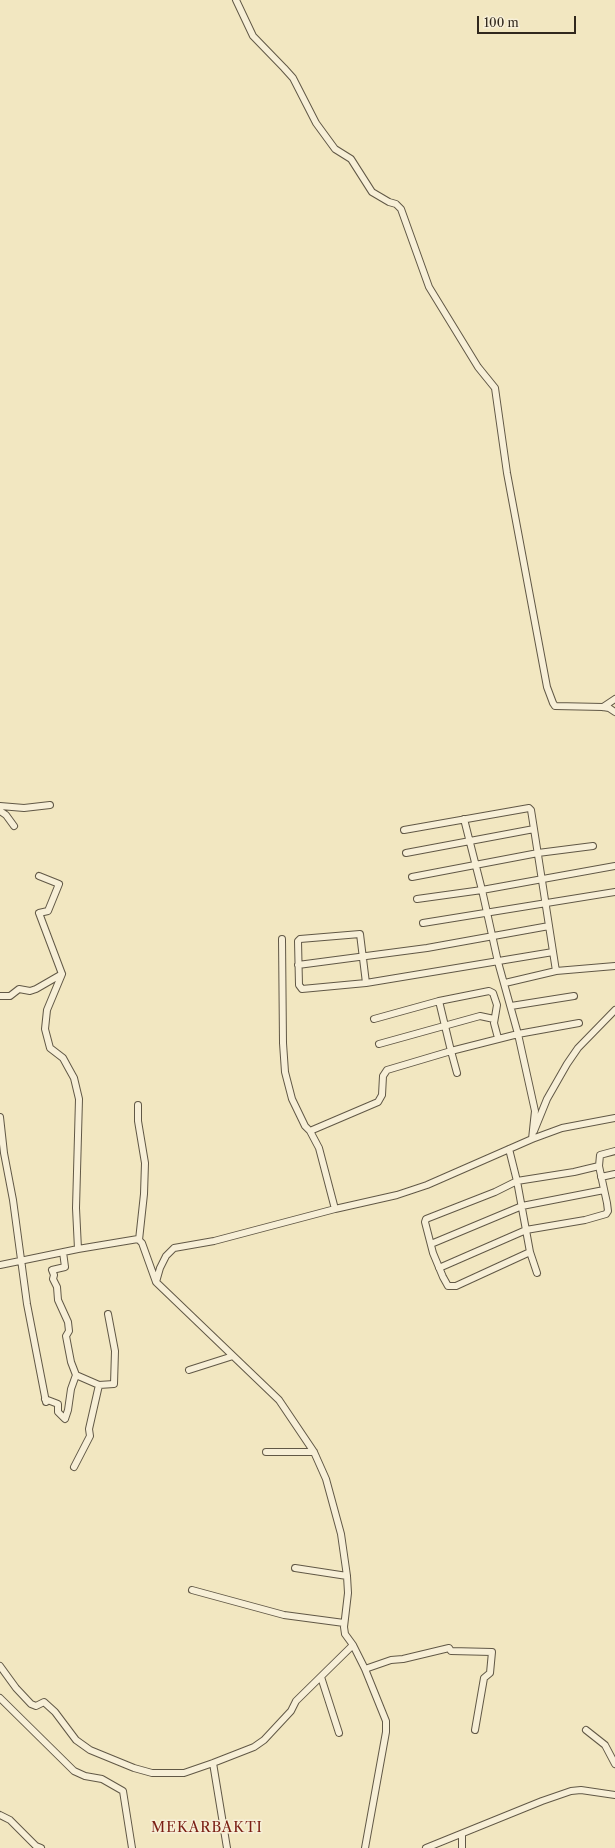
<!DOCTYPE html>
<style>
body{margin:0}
#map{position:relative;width:615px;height:1848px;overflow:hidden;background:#f2e7c1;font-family:"Libre Caslon Text",serif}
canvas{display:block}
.scale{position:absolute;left:477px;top:16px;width:99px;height:18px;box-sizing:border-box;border:2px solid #31281d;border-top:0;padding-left:5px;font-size:12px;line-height:14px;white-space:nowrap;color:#31281d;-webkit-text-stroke:3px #f7efd7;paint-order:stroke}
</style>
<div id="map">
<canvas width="615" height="1848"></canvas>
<div class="scale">100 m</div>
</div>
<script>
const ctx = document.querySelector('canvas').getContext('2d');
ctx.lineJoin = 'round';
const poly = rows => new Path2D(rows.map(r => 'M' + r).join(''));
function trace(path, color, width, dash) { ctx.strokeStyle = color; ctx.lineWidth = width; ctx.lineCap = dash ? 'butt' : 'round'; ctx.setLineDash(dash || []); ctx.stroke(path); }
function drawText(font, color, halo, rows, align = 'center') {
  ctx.font = font + ' "Libre Caslon Text",serif'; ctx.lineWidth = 3; ctx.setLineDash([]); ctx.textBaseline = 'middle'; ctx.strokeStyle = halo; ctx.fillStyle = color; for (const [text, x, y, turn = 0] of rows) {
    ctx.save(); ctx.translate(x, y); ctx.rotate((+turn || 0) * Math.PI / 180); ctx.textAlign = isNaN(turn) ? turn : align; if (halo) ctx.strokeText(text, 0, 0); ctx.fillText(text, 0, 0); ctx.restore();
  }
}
const minor = poly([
 [236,0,253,36,284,68,293,78,316,123,335,149,351,159,372,192,389,202,396,204,401,209,429,287,478,367,495,388,507,473,547,687,553,703,555,706,603,707,609,708,615,712],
 [603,707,615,699],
 [0,806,24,808,50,805],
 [0,811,6,815,14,826],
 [404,830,529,808,531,810,534,829,556,971],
 [406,853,534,829],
 [412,877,538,853,593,846],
 [417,899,482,890,464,819],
 [423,923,615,892],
 [282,939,283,1043,285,1072,292,1099,305,1126,310,1131,378,1102,382,1095,383,1076,387,1070,451,1051,439,1001],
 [298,965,427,948,549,926],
 [62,974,47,1010,45,1029,50,1048,63,1058,69,1069,74,1078,79,1099,76,1208,78,1249],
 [366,983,360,934,300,939,298,941,299,985,302,989,366,983,553,952],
 [505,983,556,971,615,966],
 [0,996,10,996,19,989,30,991,36,989,62,974,39,913,48,911,59,884,39,876],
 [511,1006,574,996],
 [374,1019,439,1001,489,991,493,993,497,1005,494,1023,498,1038],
 [379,1044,480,1016,494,1019],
 [457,1073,451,1051,518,1034,579,1023],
 [138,1105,138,1121,145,1163,144,1194,139,1240],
 [0,1117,4,1153,13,1200,27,1304,46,1402],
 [310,1131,319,1148,335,1209],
 [534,1131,547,1099,567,1064,578,1048,615,1010],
 [532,1139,535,1111,518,1034,498,962,482,890,615,866],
 [509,1149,517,1181,530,1252,537,1273],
 [599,1166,600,1155,615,1151],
 [601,1177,615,1174],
 [431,1244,522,1206,604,1190],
 [0,1265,78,1249,138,1239,142,1243,156,1282],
 [439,1268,526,1230,585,1220,606,1214,608,1211,607,1203,599,1166,574,1172,517,1181,495,1192,426,1219,425,1222,433,1253,443,1277,448,1286,456,1286,530,1252],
 [189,1370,233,1356],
 [99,1385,114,1384,115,1351,108,1314],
 [45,1399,58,1404,58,1412,65,1419,68,1410,71,1389,76,1375,71,1362,66,1336,69,1331,68,1322,58,1300,57,1287,53,1279,54,1275,52,1270,65,1267,63,1252],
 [266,1452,314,1452],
 [74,1467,90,1436,89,1429,99,1385,76,1375],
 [295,1568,347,1576],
 [192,1590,284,1615,344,1623],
 [0,1666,16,1688,31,1704,36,1706,44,1702,55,1712,76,1740,90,1750,134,1768,152,1773,184,1773,213,1763,254,1747,264,1740,291,1711,296,1701,353,1645],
 [365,1669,391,1660,403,1659,449,1648,451,1651,492,1652,490,1673,484,1678,475,1730],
 [321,1677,339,1733],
 [0,1698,74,1771,85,1776,102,1779,123,1791,132,1848],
 [586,1730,605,1745,615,1764],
 [213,1763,227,1848],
 [0,1815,10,1820,36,1846,41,1848],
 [462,1834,462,1848],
 [365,1848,386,1732,386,1721,365,1669,353,1645,345,1634,344,1627,348,1593,347,1576,341,1534,326,1479,314,1452,279,1400,156,1282,160,1268,166,1256,174,1248,214,1241,335,1209,397,1195,427,1185,532,1139,562,1128,615,1118],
 [426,1848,542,1801,571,1791,581,1790,615,1795]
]);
trace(minor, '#615846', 8);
trace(minor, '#f7efd7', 6);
ctx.letterSpacing = '1px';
drawText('14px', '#7a1f14', '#f7efd7', [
 ["MEKARBAKTI",207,1828]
]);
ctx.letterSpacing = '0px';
</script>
